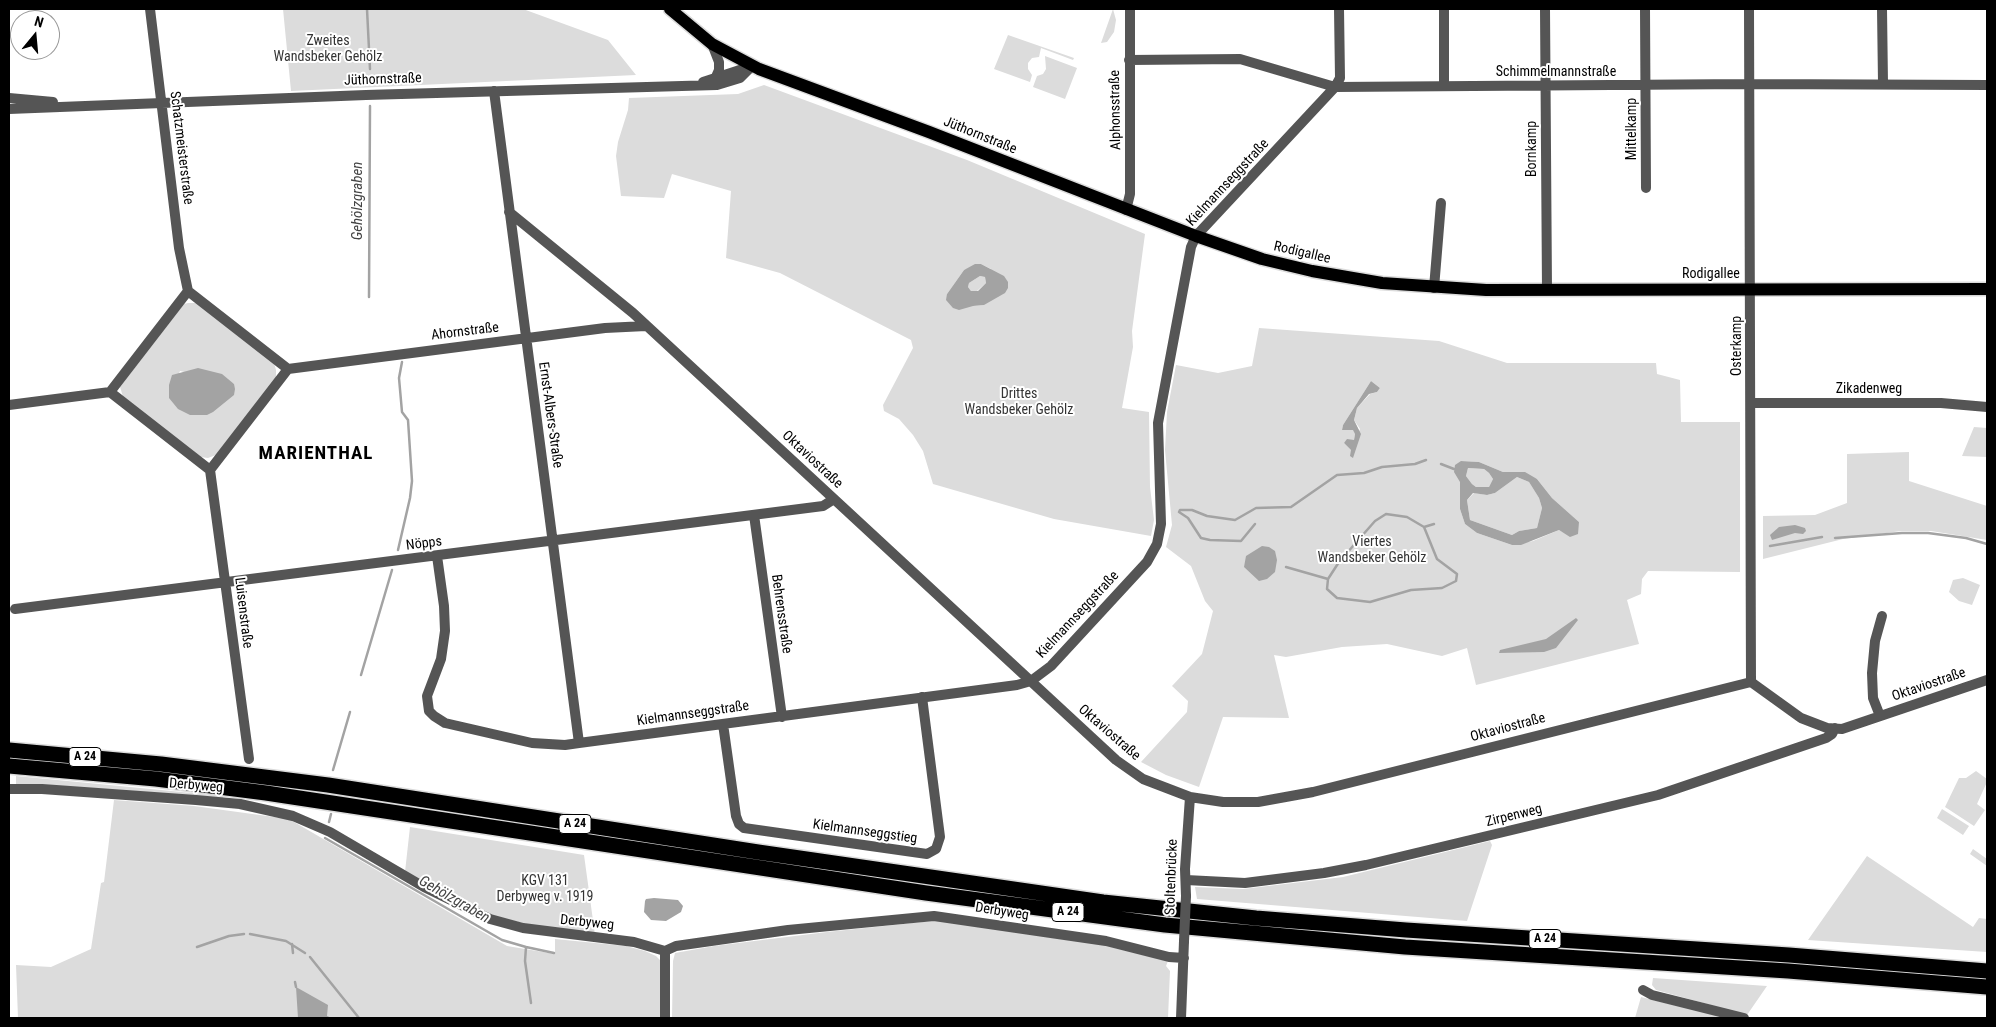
<!DOCTYPE html>
<meta charset="utf-8">
<style>
body{margin:0}
#map{position:relative;width:1996px;height:1027px;overflow:hidden;background:#fff;font-family:"Roboto Condensed",sans-serif}
canvas{display:block}
.frame{position:absolute;inset:0;border:10px solid #000;pointer-events:none}
.north{position:absolute;left:10px;top:10px;width:50px;height:50px;box-sizing:border-box;background:#fff;border:1px solid #999;border-radius:50%;rotate:17deg;font-size:14px;font-weight:700;line-height:20px;text-align:center;color:#000}
.north::after{content:'';display:block;margin:auto;width:18px;height:22px;background:#000;clip-path:polygon(50% 0,100% 100%,50% 72%,0 100%)}
</style>
<div id="map">
<canvas width="1996" height="1027"></canvas>
<div class="frame"></div>
<div class="north">N</div>
</div>
<script>
const ctx = document.querySelector('canvas').getContext('2d');
ctx.lineJoin = 'round';
function fill(path, color) { ctx.fillStyle = color; ctx.fill(path, 'evenodd'); }
const poly = rows => new Path2D(rows.map(r => 'M' + r).join(''));
function trace(path, color, width, dash) { ctx.strokeStyle = color; ctx.lineWidth = width; ctx.lineCap = dash ? 'butt' : 'round'; ctx.setLineDash(dash || []); ctx.stroke(path); }
function drawText(font, color, halo, rows, align = 'center') {
  ctx.font = font + ' "Roboto Condensed",sans-serif'; ctx.lineWidth = 4; ctx.setLineDash([]); ctx.textBaseline = 'middle'; ctx.strokeStyle = halo; ctx.fillStyle = color; for (const [text, x, y, turn = 0] of rows) {
    ctx.save(); ctx.translate(x, y); ctx.rotate((+turn || 0) * Math.PI / 180); ctx.textAlign = isNaN(turn) ? turn : align; if (halo) ctx.strokeText(text, 0, 0); ctx.fillText(text, 0, 0); ctx.restore();
  }
}
fill(poly([
 [283,9,523,9,608,40,636,75,291,91],
 [1113,9,1116,20,1114,32,1107,42,1101,43],
 [1008,35,1074,58,1073,60,1041,48,1039,57,1032,58,1028,63,1028,69,1032,75,1030,82,994,69],
 [1045,56,1077,68,1065,99,1033,87,1037,76,1043,74,1046,69],
 [764,85,967,160,1145,234,1132,331,1133,347,1122,408,1149,412,1150,487,1154,520,1151,536,1054,519,933,484,923,451,913,435,899,419,884,411,883,405,913,348,911,340,780,273,726,258,731,191,672,174,664,198,621,196,616,156,618,142,628,110,629,98,738,94],
 [981,264,991,269,984,305,973,306,947,294,964,270],
 [980,276,985,277,986,283,977,291,971,291,968,287,969,283],
 [188,303,196,303,274,363,276,370,276,378,216,455,208,458,201,457,123,397,121,390,120,387,184,304],
 [180,371,234,384,234,395,169,398],
 [1259,328,1439,341,1507,363,1656,363,1657,374,1680,380,1681,422,1740,422,1740,572,1648,571,1642,579,1641,594,1627,600,1639,644,1476,685,1467,648,1442,656,1387,644,1342,647,1286,657,1274,655,1289,718,1223,717,1199,787,1166,775,1141,762,1187,712,1188,701,1172,686,1202,654,1213,611,1205,601,1191,566,1166,547,1172,525,1165,450,1167,412,1176,365,1218,373,1252,366],
 [1371,381,1380,388,1377,392,1370,394,1357,408,1354,420,1360,429,1351,450,1344,443,1354,440,1355,434,1354,430,1342,430,1343,425],
 [1461,461,1479,462,1503,472,1537,479,1552,498,1579,522,1570,536,1559,530,1533,541,1512,545,1477,533,1465,524,1460,509],
 [1974,427,1987,428,1987,457,1962,456],
 [1909,452,1909,481,1987,506,1987,540,1931,531,1901,531,1843,539,1763,559,1763,516,1815,515,1847,503,1847,454],
 [1468,468,1484,469,1489,473,1493,479,1489,487,1476,487,1472,484,1466,476],
 [1517,477,1529,482,1539,498,1542,508,1537,528,1519,531,1512,535,1470,520,1467,500,1474,493,1487,495,1495,493],
 [1963,578,1980,585,1972,605,1959,601,1949,592,1953,580],
 [1976,771,1987,779,1987,782,1977,804,1985,810,1974,826,1945,807,1959,778,1966,778],
 [16,776,223,796,224,800,16,787],
 [114,800,194,806,289,819,507,946,555,954,555,939,626,946,645,951,656,956,661,961,661,1018,18,1018,16,965,51,967,91,949,101,883,104,882],
 [1942,809,1969,826,1963,835,1937,818],
 [410,827,584,855,595,935,560,932,485,914,405,872],
 [1490,841,1492,845,1467,921,1197,899,1195,887,1243,889,1343,877],
 [1973,849,1987,859,1987,866,1970,854],
 [1867,856,1973,927,1979,918,1987,919,1987,952,1808,940],
 [942,920,1107,943,1168,961,1166,966,1170,971,1168,1018,672,1018,673,961,675,953,714,946,827,932],
 [1653,978,1767,986,1747,1015,1656,990,1652,985],
 [1641,997,1727,1018,1635,1018]
]), '#dcdcdc');
fill(poly([
 [975,264,981,264,1004,276,1008,282,1008,288,1005,293,984,305,973,306,959,310,953,308,946,300,947,294,964,270],
 [980,276,985,277,986,283,978,291,971,291,968,287,969,283],
 [198,368,222,374,234,384,235,389,234,395,213,412,207,415,190,415,178,409,169,398,169,385,172,375],
 [1371,381,1380,388,1377,392,1369,394,1357,408,1354,420,1361,434,1353,458,1350,456,1351,450,1344,443,1347,439,1354,440,1355,434,1353,430,1342,430,1343,425],
 [1461,461,1479,462,1503,472,1525,472,1537,479,1552,498,1579,522,1578,534,1570,537,1559,530,1521,545,1512,545,1477,533,1465,524,1460,509,1460,482,1454,472,1455,465],
 [1468,468,1484,469,1489,473,1493,479,1489,487,1476,487,1472,484,1466,476],
 [1517,477,1529,482,1539,498,1542,508,1537,528,1519,531,1512,535,1470,520,1467,500,1473,493,1487,495,1495,493],
 [1795,525,1805,528,1806,531,1803,534,1795,533,1772,540,1770,535,1779,527],
 [1262,546,1269,547,1275,551,1277,560,1275,572,1267,579,1259,581,1244,567,1246,556],
 [1576,618,1578,620,1556,648,1544,652,1499,653,1500,650,1546,639],
 [654,898,678,900,683,906,681,912,666,921,651,920,644,912,645,901,646,899],
 [296,987,328,1005,327,1016,332,1018,298,1018]
]), '#a3a3a3');
trace(poly([
 [367,9,370,69],
 [369,297,370,106],
 [1441,464,1454,469],
 [1386,514,1407,517,1424,527,1437,559,1457,574,1456,581,1442,588,1411,590,1370,602,1337,598,1327,589,1328,579,1339,562,1375,521,1386,514],
 [1255,524,1241,541,1210,540,1201,538,1188,518,1179,512,1180,510,1192,510,1207,516,1235,520,1256,508,1291,507,1337,475,1364,473,1382,467,1415,464,1426,460],
 [1424,527,1434,524],
 [1835,538,1902,533,1928,533,1966,538,1987,544],
 [1770,546,1822,537],
 [398,550,410,498,412,481,408,420,402,412,399,378,402,362],
 [1286,567,1328,579],
 [361,675,392,570],
 [333,770,350,712],
 [329,822,331,814],
 [325,838,502,940,526,947,525,961,531,1003],
 [250,934,286,941,305,953],
 [292,944,293,953],
 [197,947,229,936,244,934],
 [526,947,554,953],
 [310,957,359,1018],
 [295,982,296,987]
]), '#a3a3a3', 2.5);
const major = poly([
 [670,9,712,44,759,69,929,132,1196,236,1262,259,1312,271,1382,283,1486,290,1987,289]
]);
const highway = poly([
 [9,750,161,764,328,785,758,852,1103,902,1256,918,1406,930,1789,955,1987,971],
 [9,766,156,779,266,793,926,893,1165,925,1405,947,1788,971,1987,987]
]);
trace(major, '#dbdbdb', 15);
trace(highway, '#dbdbdb', 18);
trace(poly([
 [150,9,179,248,188,291],
 [1545,9,1547,290],
 [1645,9,1646,188],
 [1749,9,1751,682],
 [1882,9,1883,83],
 [712,44,719,62,719,70,715,79],
 [1129,60,1240,59,1335,87,1749,84,1987,85],
 [703,82,752,66],
 [1444,85,1444,9],
 [494,91,579,743],
 [9,98,53,102],
 [9,109,366,95,717,85,740,78,752,66],
 [1126,210,1130,194,1130,9],
 [509,212,633,313,1116,760,1143,779,1190,797,1223,802,1258,802,1313,792,1751,682,1801,718,1827,728,1842,729,1987,680],
 [1434,288,1441,203],
 [288,369,605,328,646,326],
 [110,392,210,470,288,369],
 [110,392,188,291,288,369],
 [1751,403,1941,403,1987,407],
 [9,405,110,392],
 [210,470,249,759],
 [754,515,782,717],
 [437,556,444,606,445,631,441,659,427,696,429,711,434,716,445,723,532,743,565,745,579,743,1017,685,1031,681,1051,666,1147,562,1157,544,1161,524,1158,423,1191,247,1196,236,1335,87,1340,78,1339,9],
 [15,609,823,506,834,499],
 [1880,716,1873,698,1872,673,1875,641,1882,616],
 [723,724,736,816,739,824,744,828,927,854,936,849,940,837,922,697],
 [9,789,42,789,196,800,240,804,293,816,330,832,424,887,490,919,523,928,634,942,665,951,676,946,788,930,934,916,1106,941,1169,957,1184,958],
 [1186,880,1245,883,1324,873,1366,865,1658,795,1826,738,1832,734,1835,728],
 [1186,896,1185,869,1190,797],
 [665,951,665,1018],
 [1643,990,1652,995,1744,1018],
 [1181,1018,1184,941]
]), '#555', 10);
trace(major, '#000', 12);
trace(highway, '#000', 15);
trace(poly([
 [1184,941,1186,896]
]), '#555', 10);
for (const [x, y, w] of [
 [85,757,32],
 [575,824,32],
 [1068,912,32],
 [1545,939,32]
]) { const box = new Path2D(); box.roundRect(x - w / 2, y - 9.5, w, 19, 4); ctx.fillStyle = '#fff'; ctx.fill(box); trace(box, '#000', 1); }
drawText('bold 12px', '#000', null, [
 ["A 24",85,757],
 ["A 24",575,824],
 ["A 24",1068,912],
 ["A 24",1545,939]
]);
drawText('14px', '#333', '#fff', [
 ["Zweites",328,41],
 ["Wandsbeker Gehölz",328,57],
 ["Drittes",1019,394],
 ["Wandsbeker Gehölz",1019,410],
 ["Viertes",1372,542],
 ["Wandsbeker Gehölz",1372,558],
 ["KGV 131",545,881],
 ["Derbyweg v. 1919",545,897]
]);
drawText('14px', '#000', '#fff', [
 ["Schimmelmannstraße",1556,72],
 ["Jüthornstraße",383,80,-2],
 ["Alphonsstraße",1116,110,-91],
 ["Mittelkamp",1632,129,-90],
 ["Jüthornstraße",980,136,22],
 ["Schatzmeisterstraße",181,148,83],
 ["Bornkamp",1532,149,-90],
 ["Kielmannseggstraße",1228,183,-47],
 ["Rodigallee",1302,253,13],
 ["Rodigallee",1711,274],
 ["Ahornstraße",465,332,-7],
 ["Osterkamp",1737,346,-90],
 ["Zikadenweg",1869,389],
 ["Ernst-Albers-Straße",550,415,82],
 ["Oktaviostraße",812,460,43],
 ["Nöpps",424,544,-7],
 ["Luisenstraße",243,613,83],
 ["Behrensstraße",781,614,82],
 ["Kielmannseggstraße",1078,615,-47],
 ["Oktaviostraße",1929,685,-19],
 ["Kielmannseggstraße",693,714,-8],
 ["Oktaviostraße",1508,728,-15],
 ["Oktaviostraße",1109,733,41],
 ["Derbyweg",196,786,5],
 ["Zirpenweg",1514,816,-14],
 ["Kielmannseggstieg",865,832,8],
 ["Stoltenbrücke",1172,877,-88],
 ["Derbyweg",1002,912,9],
 ["Derbyweg",587,923,6]
]);
drawText('italic 15px', '#444', '#fff', [
 ["Gehölzgraben",358,201,-90],
 ["Gehölzgraben",454,900,30]
]);
ctx.letterSpacing = '1px';
drawText('bold 19px', '#000', '#fff', [
 ["MARIENTHAL",316,454]
]);
ctx.letterSpacing = '0px';
</script>
